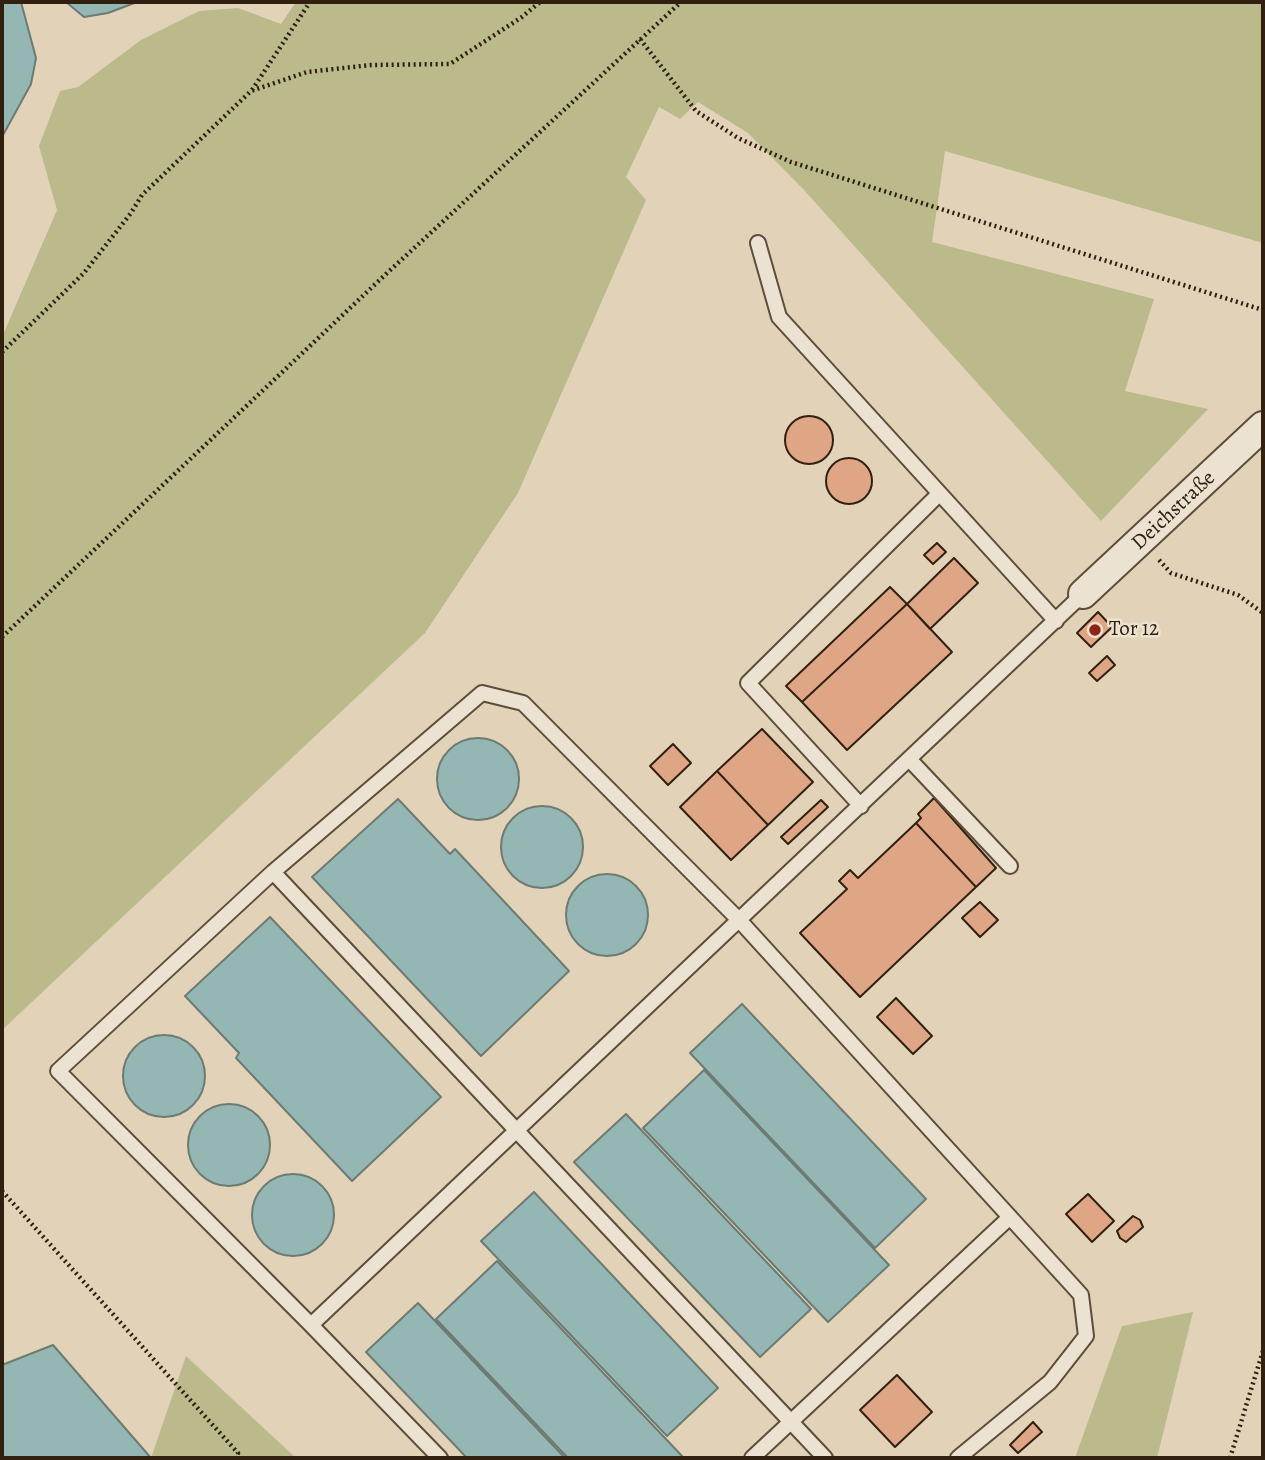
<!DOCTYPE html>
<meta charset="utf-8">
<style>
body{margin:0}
#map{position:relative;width:1265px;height:1460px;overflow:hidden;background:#e2d3b8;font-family:Alegreya,serif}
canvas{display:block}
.frame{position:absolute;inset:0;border:4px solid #312010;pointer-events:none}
</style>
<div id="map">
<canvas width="1265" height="1460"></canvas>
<div class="frame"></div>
</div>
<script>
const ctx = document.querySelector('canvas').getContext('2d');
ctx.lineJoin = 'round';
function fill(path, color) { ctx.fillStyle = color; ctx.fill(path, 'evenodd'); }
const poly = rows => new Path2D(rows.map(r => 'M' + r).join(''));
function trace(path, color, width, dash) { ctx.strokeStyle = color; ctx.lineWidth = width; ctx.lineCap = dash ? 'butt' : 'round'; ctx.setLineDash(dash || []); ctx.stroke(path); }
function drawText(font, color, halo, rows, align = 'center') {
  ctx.font = font + ' Alegreya,serif'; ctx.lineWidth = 5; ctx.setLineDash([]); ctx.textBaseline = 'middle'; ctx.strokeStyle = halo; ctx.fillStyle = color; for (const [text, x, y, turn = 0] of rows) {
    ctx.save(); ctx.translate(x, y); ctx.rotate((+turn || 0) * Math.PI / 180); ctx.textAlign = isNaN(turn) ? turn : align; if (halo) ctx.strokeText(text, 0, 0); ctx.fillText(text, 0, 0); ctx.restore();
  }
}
fill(poly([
 [296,2,1263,2,1263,243,945,151,932,242,1154,299,1125,391,1208,409,1101,521,804,190,748,133,698,102,680,119,659,107,626,177,646,200,518,493,425,633,2,1030,2,337,57,210,39,146,60,91,78,87,141,40,199,11,238,8,281,24],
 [1193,1312,1157,1458,1075,1458,1122,1326],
 [186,1356,296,1458,151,1458]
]), '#baba8a');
const water = poly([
 [2,2,21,2,36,58,31,84,2,137,2,2],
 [66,2,137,2,108,13,84,17,66,2],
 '437 779a41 41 0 1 1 82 0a41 41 0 1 1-82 0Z',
 [398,799,450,854,455,849,569,971,481,1056,312,877,398,799],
 '501 847a41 41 0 1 1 82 0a41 41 0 1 1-82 0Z',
 '566 915a41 41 0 1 1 82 0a41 41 0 1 1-82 0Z',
 [270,917,441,1097,352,1181,236,1058,239,1053,185,996,270,917],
 [742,1004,926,1199,875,1248,690,1053,742,1004],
 '123 1076a41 41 0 1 1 82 0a41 41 0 1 1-82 0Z',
 [704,1070,889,1265,828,1322,643,1128,704,1070],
 '188 1145a41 41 0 1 1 82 0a41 41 0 1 1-82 0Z',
 [626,1114,811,1309,760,1357,574,1162,626,1114],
 '252 1215a41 41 0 1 1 82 0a41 41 0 1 1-82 0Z',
 [534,1192,718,1388,667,1436,481,1241,534,1192],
 [497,1261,682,1456,680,1458,568,1458,436,1319,497,1261],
 [418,1303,565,1458,467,1458,366,1352,418,1303],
 [53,1345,151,1458,2,1458,2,1365,53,1345]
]);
fill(water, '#95b7b4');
trace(water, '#6d7b72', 2);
const building = poly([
 '785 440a24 24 0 1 1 48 0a24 24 0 1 1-48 0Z',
 '826 481a23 23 0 1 1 46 0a23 23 0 1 1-46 0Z',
 [937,543,946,552,933,564,924,555,937,543],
 [954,558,978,583,930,629,907,604,954,558],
 [890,587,907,604,802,702,786,686,890,587],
 [907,604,952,652,847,750,802,702,907,604],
 [1098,612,1112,627,1091,647,1077,633,1098,612],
 [1107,656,1115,665,1097,681,1089,673,1107,656],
 [762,729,813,782,768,825,717,771,762,729],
 [673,744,691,763,668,785,650,766,673,744],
 [717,771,768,825,731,860,680,807,717,771],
 [934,798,996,868,976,887,916,823,921,818,918,814,934,798],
 [821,800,828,807,788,844,781,837,821,800],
 [916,823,976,887,860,997,800,933,847,889,839,881,850,870,858,878,916,823],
 [980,902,998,920,980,937,962,918,980,902],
 [896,998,932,1036,913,1054,877,1017,896,998],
 [1088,1194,1114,1221,1092,1242,1066,1214,1088,1194],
 [1133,1216,1140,1220,1143,1227,1126,1242,1120,1238,1117,1231,1133,1216],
 [897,1375,932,1412,895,1447,860,1410,897,1375],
 [1033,1422,1042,1432,1018,1453,1010,1445,1033,1422]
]);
fill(building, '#dfa686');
trace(building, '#312010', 2);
const service = poly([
 [758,243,779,317,1056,621],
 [910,760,1010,866],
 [861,806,748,683,939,494],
 [273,872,482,693,523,703,740,921,1081,1295,1086,1336,1050,1382,958,1458],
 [311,1325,1083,594],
 [440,1458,311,1325,58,1071,273,872,825,1458],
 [752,1458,1010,1217]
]);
const minor = poly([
 [1083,594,1263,426]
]);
trace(service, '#5d4d3a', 18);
trace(minor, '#5d4d3a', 32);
trace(poly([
 [640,39,696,111,738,138,791,162,1263,310],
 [252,90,310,2],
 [2,352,84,273,131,213,142,195,251,91,307,72,371,65,450,64,522,17,540,2],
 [1159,560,1171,573,1238,595,1263,613],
 [2,637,386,274,681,2],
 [2,1191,238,1453,235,1458],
 [1230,1458,1263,1351]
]), '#312010', 4.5, [2, 3.5]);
trace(service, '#ece2d1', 14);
trace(minor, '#ece2d1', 28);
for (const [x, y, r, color] of [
 [1095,630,7,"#8f2418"]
]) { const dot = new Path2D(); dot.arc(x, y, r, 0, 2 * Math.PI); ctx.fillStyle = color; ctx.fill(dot); trace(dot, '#ece2d1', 2.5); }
drawText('21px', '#312010', '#ece2d1', [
 ["Deichstraße",1174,511,-43]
]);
drawText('21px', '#312010', '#ece2d1', [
 ["Tor 12",1109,630]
], 'left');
</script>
